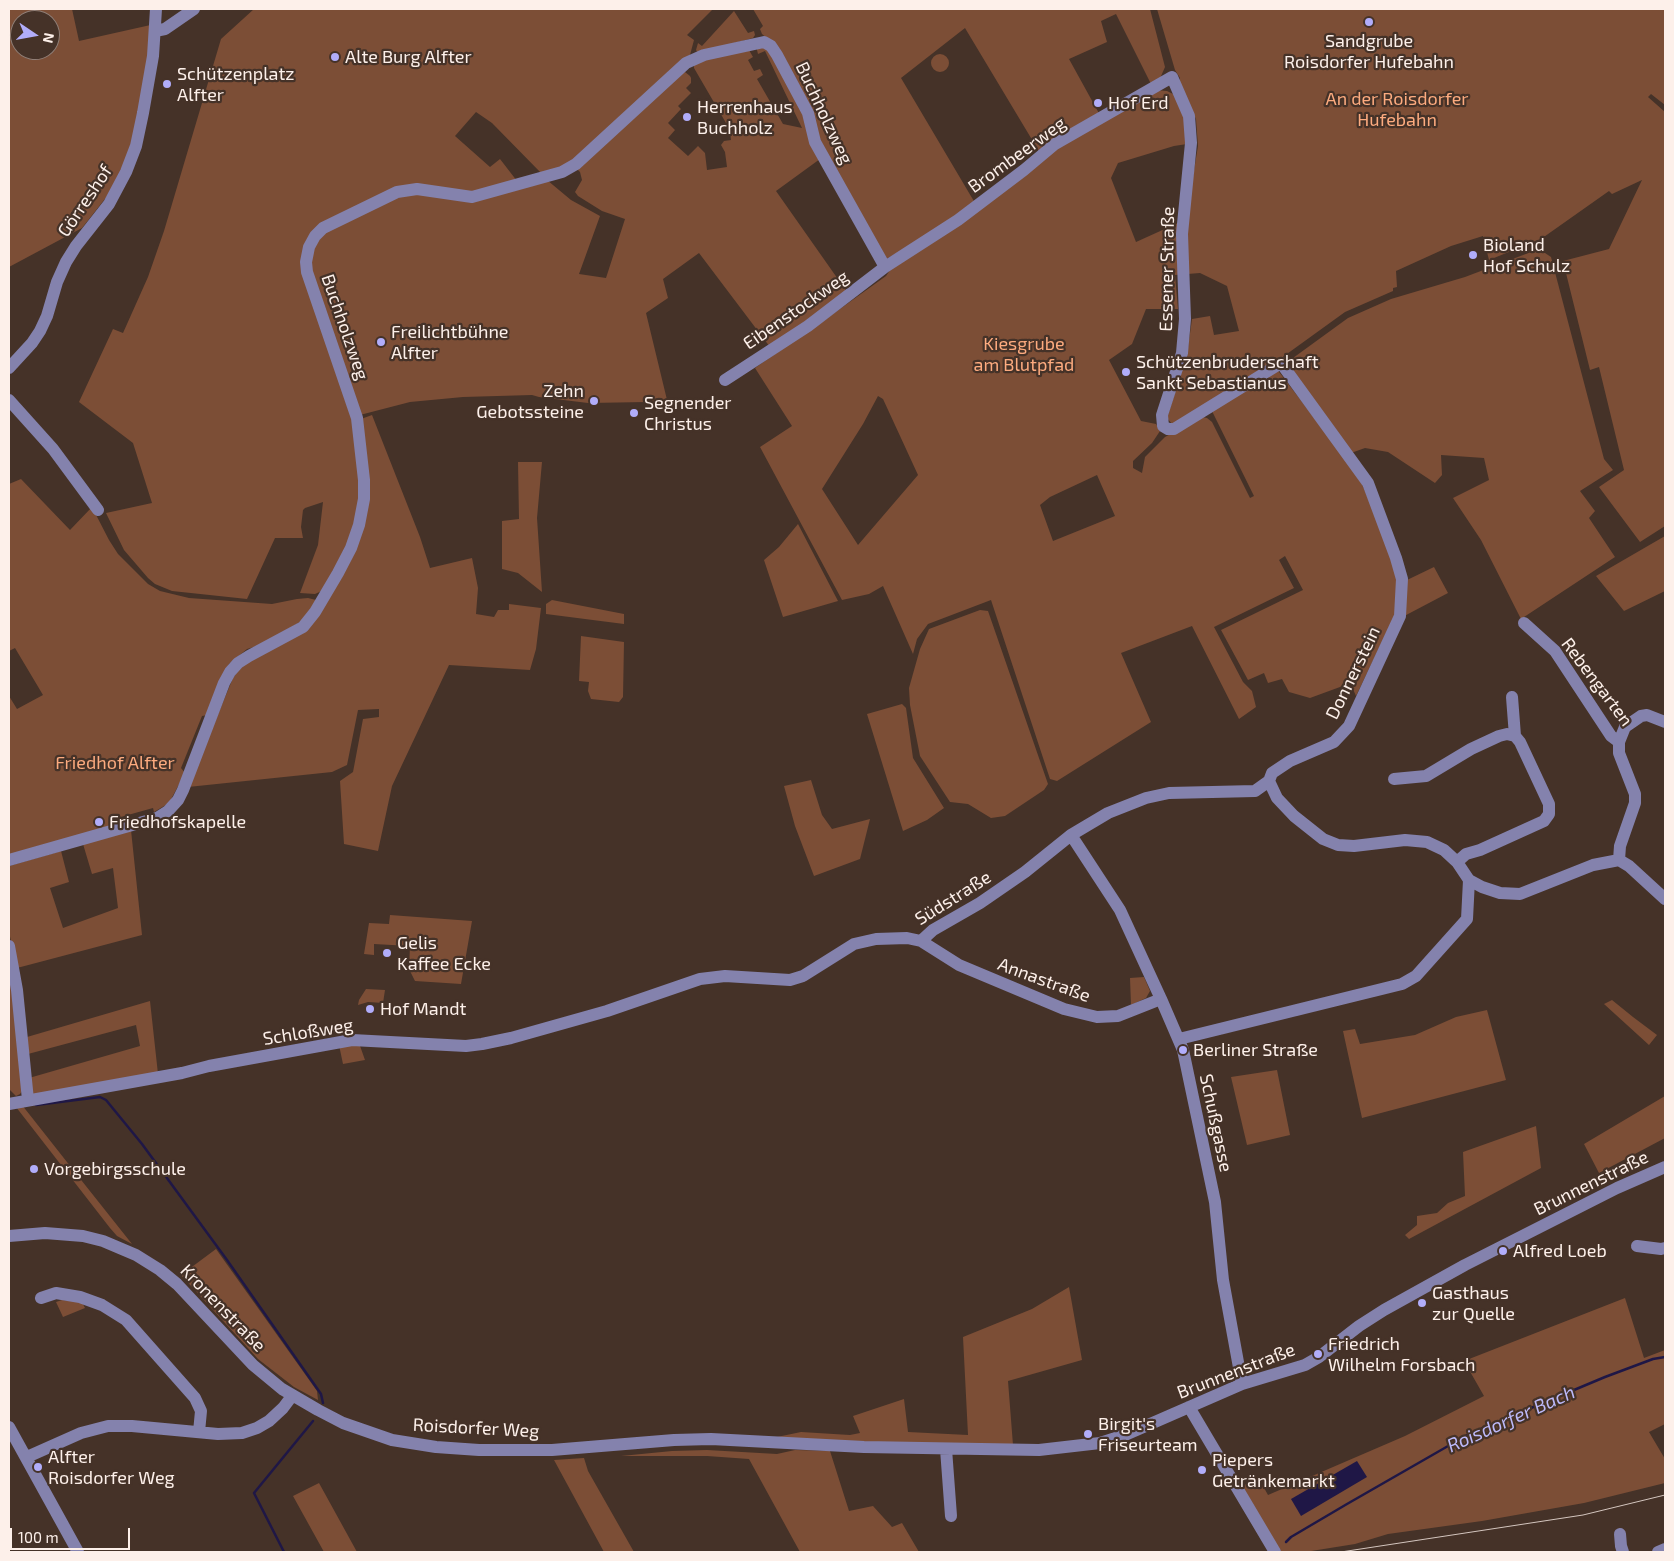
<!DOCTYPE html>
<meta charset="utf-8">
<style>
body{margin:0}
#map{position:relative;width:1674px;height:1561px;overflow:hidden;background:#453228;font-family:"Exo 2",sans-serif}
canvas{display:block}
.frame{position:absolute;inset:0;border:10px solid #fdf0ea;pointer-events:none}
.north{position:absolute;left:10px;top:10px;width:50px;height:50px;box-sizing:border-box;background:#453228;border:1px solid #8f7e76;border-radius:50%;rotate:102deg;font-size:14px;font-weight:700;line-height:20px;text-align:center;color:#fdf0ea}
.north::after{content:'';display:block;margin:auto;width:18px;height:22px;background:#b1adfa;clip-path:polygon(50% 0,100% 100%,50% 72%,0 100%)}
.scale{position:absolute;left:10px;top:1528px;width:120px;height:22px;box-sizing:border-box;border:2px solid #fdf0ea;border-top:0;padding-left:6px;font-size:15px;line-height:18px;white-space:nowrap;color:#fdf0ea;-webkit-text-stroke:4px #453228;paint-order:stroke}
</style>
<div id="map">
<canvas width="1674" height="1561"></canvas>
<div class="frame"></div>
<div class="north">N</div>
<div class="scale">100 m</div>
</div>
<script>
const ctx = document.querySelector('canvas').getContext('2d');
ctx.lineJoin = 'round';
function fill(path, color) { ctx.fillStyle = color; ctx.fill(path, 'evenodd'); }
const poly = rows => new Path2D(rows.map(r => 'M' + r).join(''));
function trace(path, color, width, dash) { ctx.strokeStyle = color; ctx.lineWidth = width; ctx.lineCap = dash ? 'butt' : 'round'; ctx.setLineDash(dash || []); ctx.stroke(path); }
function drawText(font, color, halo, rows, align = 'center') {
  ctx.font = font + ' "Exo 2",sans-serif'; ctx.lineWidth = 4.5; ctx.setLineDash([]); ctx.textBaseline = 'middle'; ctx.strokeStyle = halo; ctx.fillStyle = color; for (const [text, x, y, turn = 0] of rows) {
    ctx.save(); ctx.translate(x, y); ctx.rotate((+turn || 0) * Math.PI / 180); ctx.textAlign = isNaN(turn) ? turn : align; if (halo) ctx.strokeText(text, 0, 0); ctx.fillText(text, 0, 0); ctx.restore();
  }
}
fill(poly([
 [9,9,72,9,79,41,155,24,126,172,82,228,9,267],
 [20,20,50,20,50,50,20,50],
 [254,9,713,9,687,35,694,40,690,55,684,61,567,167,556,172,543,175,547,180,571,200,600,216,579,274,606,278,625,219,602,211,578,196,575,192,582,180,580,172,576,168,676,75,685,72,690,76,691,78,691,83,686,88,691,93,678,106,681,109,668,123,675,130,668,138,688,156,698,146,705,153,707,170,727,167,725,152,721,145,724,141,731,140,730,131,741,130,741,126,726,123,694,68,694,65,697,61,706,57,745,48,749,50,753,57,748,60,754,71,760,69,763,75,757,79,783,124,802,128,765,51,758,54,757,50,757,46,766,47,772,51,780,65,804,111,813,144,820,159,776,191,847,292,806,321,812,329,886,276,892,267,962,222,1041,162,1040,153,965,28,901,78,975,203,934,233,886,259,822,149,812,109,779,48,762,34,760,29,763,26,753,9,1150,9,1165,67,1155,90,1167,91,1175,95,1186,117,1187,144,1174,146,1118,163,1111,178,1136,242,1178,223,1188,207,1198,146,1196,119,1179,83,1180,78,1175,70,1157,9,1665,9,1665,105,1651,94,1648,97,1665,112,1665,526,1640,542,1599,487,1624,470,1599,367,1590,370,1563,261,1609,249,1642,180,1612,194,1609,191,1541,239,1489,260,1483,236,1451,246,1396,271,1397,287,1393,288,1393,291,1345,312,1273,364,1338,449,1362,484,1393,558,1397,581,1407,580,1434,567,1448,593,1391,623,1356,696,1349,680,1340,687,1310,698,1289,692,1282,679,1268,683,1264,673,1248,680,1221,630,1303,590,1285,556,1279,560,1294,588,1214,627,1243,682,1252,691,1256,707,1239,719,1192,626,1121,653,1151,722,1057,781,1050,779,991,600,928,624,917,639,913,654,883,586,869,594,842,600,760,447,792,426,755,368,806,332,801,325,770,347,699,253,663,279,668,298,646,313,668,404,647,402,588,403,539,397,532,395,463,397,410,402,356,416,362,473,361,504,348,545,336,572,326,589,315,594,300,593,318,545,323,502,305,508,303,510,301,527,303,538,275,538,247,599,172,591,155,584,148,578,124,550,106,513,152,503,133,443,79,402,113,329,123,333,148,277,164,231,221,39],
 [1116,14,1151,84,1101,117,1069,59,1107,42,1101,21],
 [476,112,492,123,542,174,517,181,500,159,490,167,455,136],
 [1200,273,1227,286,1239,331,1214,335,1210,316,1192,319,1187,355,1167,418,1172,424,1209,405,1254,496,1250,498,1212,422,1207,418,1202,417,1165,437,1145,457,1142,473,1133,468,1133,461,1152,443,1160,431,1156,424,1141,421,1109,360,1132,344,1146,309,1178,309,1175,275],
 [878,396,883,399,918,475,858,545,822,489,863,424],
 [1097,475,1115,516,1053,541,1040,505,1050,497],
 [734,11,748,33,754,31,755,35,753,38,698,53,696,50,698,43,702,46],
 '931 63a9 9 0 1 1 18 0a9 9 0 1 1-18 0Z',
 [1539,249,1551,257,1604,459,1613,470,1580,491,1595,511,1589,518,1615,557,1521,619,1481,540,1453,498,1489,480,1484,458,1441,455,1442,475,1435,483,1388,452,1365,448,1351,453,1290,368,1290,361,1293,358,1348,318,1391,299,1465,277],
 [372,415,420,537,430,568,472,558,478,588,476,614,494,617,498,610,509,610,509,604,541,608,536,649,530,670,449,665,392,786,378,851,344,844,340,781,353,772,363,719,379,717,379,709,358,710,347,765,332,772,188,787,233,678,244,663,306,629,361,530,361,419],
 [518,462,542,462,537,518,542,592,518,573,502,569,502,521,519,519],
 [21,479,70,530,92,507,109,540,118,554,148,584,160,591,189,598,272,604,297,599,308,598,316,600,308,617,264,644,247,649,229,664,208,715,202,716,181,768,185,773,169,803,154,812,153,808,110,820,111,826,9,857,9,696,17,709,43,695,15,648,9,651,9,484],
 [798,524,838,601,783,617,764,560,779,547],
 [1665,536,1665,591,1624,611,1596,576],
 [552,600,624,614,624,624,546,614,546,604],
 [980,610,988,611,1048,784,1044,790,1005,816,991,818,968,804,950,802,920,756,910,705,909,688,920,649,929,629],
 [581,636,624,642,623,697,619,702,591,699,588,691,589,682,579,681],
 [902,704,906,708,913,758,944,808,927,820,903,831,867,714],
 [811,780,822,815,832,829,870,819,860,859,814,876,795,826,784,786],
 [131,830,142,935,17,968,9,932,9,866,61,851,69,882,50,888,63,928,118,908,113,868,92,874,83,844],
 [390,915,472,921,461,984,415,981,409,969,410,946,374,944,374,955,364,954,369,923,389,924],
 [9,959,22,1091,20,1094,16,1096,9,1089],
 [1144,977,1150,991,1146,998,1131,1005,1130,978],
 [366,989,385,990,383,1003,368,1002,358,1005,359,1000],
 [1612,1000,1633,1017,1657,1035,1649,1045,1604,1004],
 [150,1001,158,1074,30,1095,29,1078,140,1046,136,1025,28,1054,27,1037],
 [1487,1010,1506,1080,1362,1118,1343,1031,1355,1029,1360,1044,1415,1035,1456,1017],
 [359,1043,365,1060,343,1064,339,1045],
 [1277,1070,1290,1135,1247,1145,1231,1077],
 [1665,1096,1665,1138,1599,1173,1584,1144],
 [22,1105,78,1176,132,1244,117,1236,110,1228,16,1107],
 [1536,1126,1541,1168,1409,1239,1405,1235,1417,1225,1417,1216,1437,1213,1448,1203,1465,1196,1463,1152],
 [216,1249,317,1391,318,1400,294,1387,258,1359,181,1275],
 [1069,1287,1082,1360,1008,1381,1013,1445,808,1441,777,1437,801,1432,850,1435,860,1433,853,1416,904,1399,908,1432,968,1435,963,1337,1032,1309],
 [1625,1298,1644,1358,1665,1350,1665,1424,1649,1432,1665,1459,1665,1483,1584,1503,1482,1521,1388,1534,1355,1544,1305,1552,1280,1552,1241,1487,1258,1477,1268,1495,1405,1436,1484,1396,1464,1361],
 [62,1300,82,1302,85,1308,63,1317,56,1302],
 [707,1450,777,1454,795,1450,830,1451,849,1511,873,1506,892,1527,902,1523,919,1552,800,1552,749,1459,707,1456,621,1456,672,1451],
 [584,1458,588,1471,634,1552,604,1552,554,1460],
 [319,1483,357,1552,324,1552,293,1496]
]), '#7c4e36');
fill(poly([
 [1357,1461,1367,1477,1301,1516,1291,1499]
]), '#1f1746');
trace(poly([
 [36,1105,100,1097,106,1100,142,1144,227,1260,321,1394,323,1403],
 [1286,1542,1291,1537,1347,1504,1469,1434,1605,1377,1653,1359,1665,1357],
 [284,1552,254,1493,313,1421]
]), '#1f1746', 2.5);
trace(poly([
 [155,31,165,29,194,9],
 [9,368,32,343,40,331,47,316,57,282,66,262,76,246,109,204,126,172,136,146,143,113,153,56,156,9],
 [725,380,808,326,885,267,958,220,1024,170,1055,144,1172,77,1189,116,1191,143,1182,234,1185,319,1182,353,1162,415,1163,426,1168,429,1174,429,1281,363,1368,483,1396,558,1402,579,1400,616,1349,726,1334,742,1290,761,1272,773,1269,781,1255,791,1169,793,1146,798,1108,813,1071,835,1025,872,980,903,933,930,921,941],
 [9,400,53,449,98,510],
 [1524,623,1555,651,1611,736,1619,742],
 [1512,697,1515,736],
 [1394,779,1426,776,1471,749,1499,736,1507,734,1515,736,1520,742,1549,804,1549,814,1544,821,1480,850,1466,854,1457,862],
 [1269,781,1277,798,1294,816,1323,839,1338,845,1354,846,1405,840,1427,842,1444,850,1457,862,1469,880,1482,887,1500,893,1520,894,1593,865,1619,860],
 [1071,835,1120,910,1161,999,1183,1050,1215,1202,1223,1280,1242,1384],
 [9,860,157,818,168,811,178,800,183,790,224,683,230,672,238,663,249,656,303,627,315,612,338,573,351,548,359,525,364,499,364,480,357,418,307,272,306,262,309,247,315,236,323,228,397,192,417,189,472,197,562,172,576,164,686,63,704,55,764,42,771,46,777,55,808,113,815,142,885,267],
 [1619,860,1620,846,1635,803,1635,794,1619,753,1619,742,1625,727,1641,716,1647,715,1665,722],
 [1619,860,1629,866,1665,899],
 [9,946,17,990,28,1100],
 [1179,1039,1402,984,1416,976,1467,919,1469,880],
 [9,1104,182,1073,209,1066,352,1040,466,1046,482,1044,511,1038,607,1011,700,979,725,976,790,980,803,976,854,944,876,939,907,938,921,941,959,965,1064,1009,1097,1017,1118,1016,1161,999],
 [9,1236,45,1233,83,1236,103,1241,136,1255,160,1270,177,1284,253,1365,282,1389,318,1410,343,1423,392,1440,436,1447,479,1450,552,1450,674,1440,711,1439,864,1447,1039,1450,1100,1443,1125,1435,1242,1384,1305,1365,1319,1357,1359,1326,1384,1310,1465,1265,1617,1188,1665,1167],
 [1637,1246,1661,1249,1665,1248],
 [41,1298,56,1293,80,1297,102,1305,126,1320,195,1398,201,1411,199,1432],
 [1189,1407,1275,1552],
 [9,1427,78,1552],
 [946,1449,951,1516],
 [27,1457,81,1433,108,1426,132,1426,218,1434,242,1433,257,1428,269,1421,283,1408,292,1396],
 [1620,1534,1621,1546,1623,1552],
 [1658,1552,1665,1549]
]), '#8482ad', 12);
trace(poly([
 [1341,1552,1583,1515,1665,1495]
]), '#d4c6bf', 1);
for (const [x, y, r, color] of [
 [1369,22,5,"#b1adfa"],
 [335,57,5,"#b1adfa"],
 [167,84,5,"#b1adfa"],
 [1098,103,5,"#b1adfa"],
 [687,117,5,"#b1adfa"],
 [1473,255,5,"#b1adfa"],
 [381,342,5,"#b1adfa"],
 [1126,372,5,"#b1adfa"],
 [594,401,5,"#b1adfa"],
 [634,413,5,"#b1adfa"],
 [99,822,5,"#b1adfa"],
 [387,953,5,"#b1adfa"],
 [370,1009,5,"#b1adfa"],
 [1183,1050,5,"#b1adfa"],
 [34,1169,5,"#b1adfa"],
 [1503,1251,5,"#b1adfa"],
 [1422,1303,5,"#b1adfa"],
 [1318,1354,5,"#b1adfa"],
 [1088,1434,5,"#b1adfa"],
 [38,1467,5,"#b1adfa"],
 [1202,1470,5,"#b1adfa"]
]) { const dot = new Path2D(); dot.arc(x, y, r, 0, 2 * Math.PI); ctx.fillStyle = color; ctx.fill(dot); trace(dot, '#453228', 2); }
drawText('18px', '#fdf0ea', '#453228', [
 ["Sandgrube",1369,41,"center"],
 ["Roisdorfer Hufebahn",1369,62,"center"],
 ["Alte Burg Alfter",345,57],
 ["Schützenplatz",177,74],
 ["Alfter",177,95],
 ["Hof Erd",1108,103],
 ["Herrenhaus",697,107],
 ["Buchholz",697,128],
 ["Bioland",1483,245],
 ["Hof Schulz",1483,266],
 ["Freilichtbühne",391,332],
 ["Alfter",391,353],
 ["Schützenbruderschaft",1136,362],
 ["Sankt Sebastianus",1136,383],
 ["Zehn",584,391,"right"],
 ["Gebotssteine",584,412,"right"],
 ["Segnender",644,403],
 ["Christus",644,424],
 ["Friedhofskapelle",109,822],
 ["Gelis",397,943],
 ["Kaffee Ecke",397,964],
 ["Hof Mandt",380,1009],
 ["Berliner Straße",1193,1050],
 ["Vorgebirgsschule",44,1169],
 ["Alfred Loeb",1513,1251],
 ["Gasthaus",1432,1293],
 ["zur Quelle",1432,1314],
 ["Friedrich",1328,1344],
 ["Wilhelm Forsbach",1328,1365],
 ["Birgit's",1098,1424],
 ["Friseurteam",1098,1445],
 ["Alfter",48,1457],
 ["Roisdorfer Weg",48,1478],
 ["Piepers",1212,1460],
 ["Getränkemarkt",1212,1481]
], 'left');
drawText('18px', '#fdab7f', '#453228', [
 ["An der Roisdorfer",1397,99],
 ["Hufebahn",1397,120],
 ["Kiesgrube",1024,344],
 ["am Blutpfad",1024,365],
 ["Friedhof Alfter",115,763]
]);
drawText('18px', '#fdf0ea', '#453228', [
 ["Buchholzweg",824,113,65],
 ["Brombeerweg",1017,155,-36],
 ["Görreshof",85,201,-56],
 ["Essener Straße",1167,269,-89],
 ["Eibenstockweg",796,310,-35],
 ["Buchholzweg",345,327,71],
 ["Donnerstein",1353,673,-64],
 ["Rebengarten",1597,682,53],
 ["Südstraße",953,898,-32],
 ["Annastraße",1044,980,20],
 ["Schloßweg",308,1032,-9],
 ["Schußgasse",1216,1123,78],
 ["Brunnenstraße",1591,1183,-26],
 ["Kronenstraße",223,1308,46],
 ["Brunnenstraße",1236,1371,-21],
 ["Roisdorfer Weg",476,1428,3]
]);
drawText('italic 19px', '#bcb9f9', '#453228', [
 ["Roisdorfer Bach",1511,1419,-24]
]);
</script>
